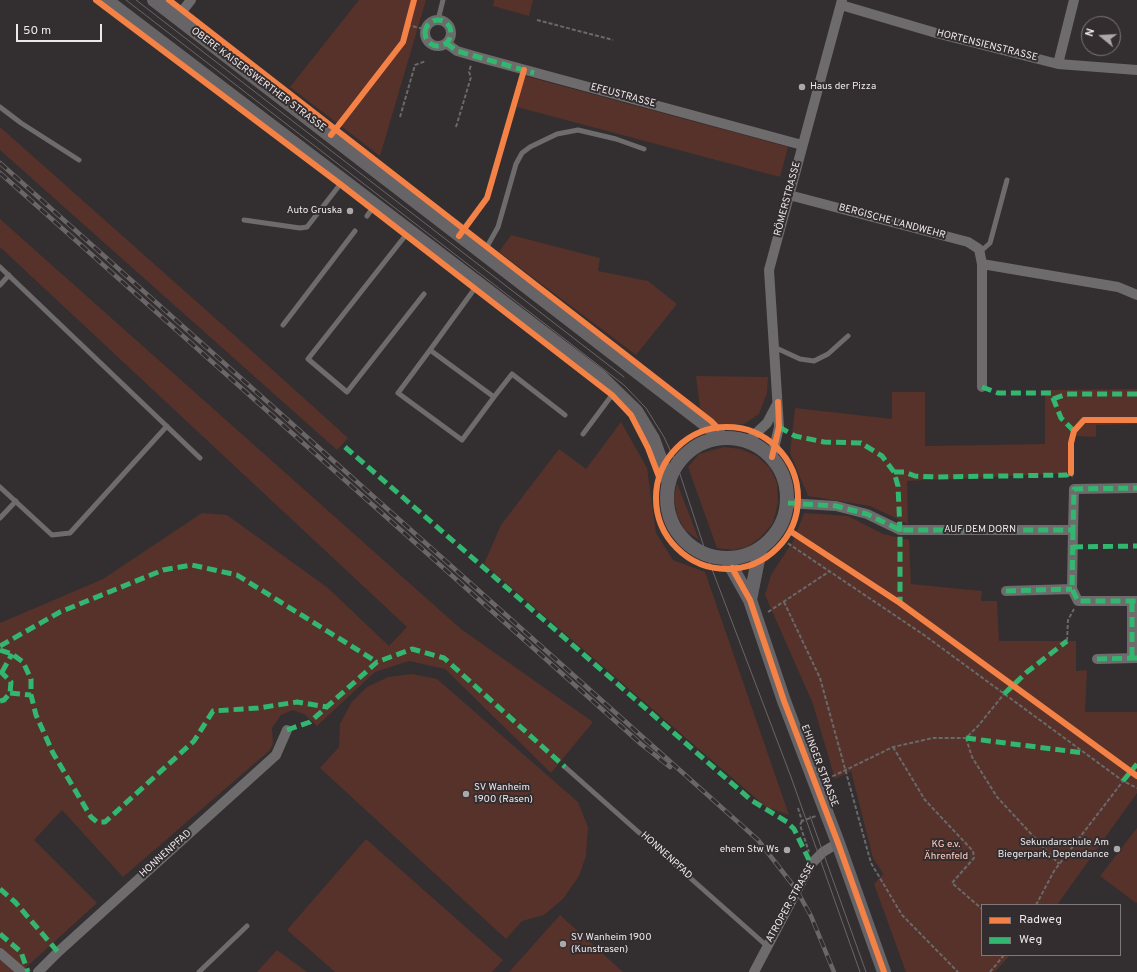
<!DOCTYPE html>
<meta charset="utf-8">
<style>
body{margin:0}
#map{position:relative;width:1137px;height:972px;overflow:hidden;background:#332e30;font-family:Overpass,sans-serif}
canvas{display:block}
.legend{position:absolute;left:981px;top:904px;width:140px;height:52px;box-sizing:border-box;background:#342d2f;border:1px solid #7e787a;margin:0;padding:5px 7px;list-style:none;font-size:12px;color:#ede8ea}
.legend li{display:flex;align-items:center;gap:8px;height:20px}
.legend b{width:20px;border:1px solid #7e787a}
.north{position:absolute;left:1081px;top:16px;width:40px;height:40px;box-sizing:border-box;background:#342d2f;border:1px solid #7e787a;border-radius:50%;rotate:288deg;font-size:11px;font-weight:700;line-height:16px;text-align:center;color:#ede8ea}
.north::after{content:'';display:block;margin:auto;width:14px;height:18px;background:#aca7a9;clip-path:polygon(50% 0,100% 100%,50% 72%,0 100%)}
.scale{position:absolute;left:16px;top:24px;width:86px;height:18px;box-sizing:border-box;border:2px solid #ede8ea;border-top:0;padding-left:5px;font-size:12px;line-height:14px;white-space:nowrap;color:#ede8ea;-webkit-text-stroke:3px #342d2f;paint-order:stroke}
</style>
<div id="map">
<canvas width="1137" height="972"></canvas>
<ul class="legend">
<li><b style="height:5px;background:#f48246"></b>Radweg</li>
<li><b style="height:5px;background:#33b770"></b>Weg</li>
</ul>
<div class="north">N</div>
<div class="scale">50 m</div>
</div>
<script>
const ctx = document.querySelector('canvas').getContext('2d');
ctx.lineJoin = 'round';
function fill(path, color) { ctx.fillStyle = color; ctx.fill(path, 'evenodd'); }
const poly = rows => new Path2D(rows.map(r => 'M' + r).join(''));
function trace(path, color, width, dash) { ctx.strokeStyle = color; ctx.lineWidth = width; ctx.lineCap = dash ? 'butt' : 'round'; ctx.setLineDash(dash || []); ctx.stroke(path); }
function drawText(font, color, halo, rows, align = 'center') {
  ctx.font = font + ' Overpass,sans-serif'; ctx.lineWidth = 4; ctx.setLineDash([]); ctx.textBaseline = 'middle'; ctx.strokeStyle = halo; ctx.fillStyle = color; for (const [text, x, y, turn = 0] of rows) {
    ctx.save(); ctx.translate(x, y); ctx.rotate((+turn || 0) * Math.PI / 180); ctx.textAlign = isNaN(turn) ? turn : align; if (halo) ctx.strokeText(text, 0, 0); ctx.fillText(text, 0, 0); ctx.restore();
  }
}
fill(poly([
 [359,0,426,0,380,156,290,87],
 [494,0,533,0,529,16,493,6],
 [525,76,788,147,780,177,517,107],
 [0,127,233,334,348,438,337,450,0,150],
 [0,219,461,629,593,722,551,773,445,669,409,661,375,672,317,726,304,714,293,710,281,715,272,728,273,744,269,751,123,877,62,810,34,840,97,903,21,972,0,972,0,623,103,579,202,513,227,515,328,588,389,646,407,627,0,247],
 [511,235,600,258,598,271,648,281,677,304,636,355,499,252],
 [696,376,768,377,767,393,759,414,744,424,720,425,700,408],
 [1137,389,1137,424,1096,425,1096,437,1075,436,1071,473,907,481,908,524,870,506,808,496,790,453,795,408,892,419,892,392,925,392,925,446,1045,444,1045,390],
 [621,422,647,468,656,533,673,560,705,572,789,815,766,807,484,564,501,525,559,449,586,469],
 [724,447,741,449,757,456,770,468,777,483,778,503,773,523,761,537,747,547,733,550,717,548,688,467,699,454],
 [677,483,699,540,685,530,677,515,674,498],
 [804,513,848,516,883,534,909,540,911,584,982,591,981,601,997,601,999,641,1076,641,1076,671,1087,670,1085,712,1137,712,1137,793,1057,905,982,905,982,955,1010,955,995,972,906,972,874,884,883,874,886,878,873,858,851,771,835,779,813,704,765,595,771,575,793,541],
 [412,674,437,679,578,802,588,827,586,856,579,876,563,899,544,915,522,921,506,939,320,768,339,747,340,724,351,703,367,687,388,677],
 [1137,828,1137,902,1136,903,1100,876],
 [366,839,503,960,492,972,335,972,287,930],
 [560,915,623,972,509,972],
 [277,950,307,972,257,972]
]), '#56322a');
trace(poly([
 [537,20,613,40],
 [407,25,425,29],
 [400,117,415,65,426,61],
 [456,127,471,77,469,72,471,65],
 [1071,473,1073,479],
 [783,540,924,635,1123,781,1137,788],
 [784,602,820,678,871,863,902,915,958,972],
 [768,612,830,571],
 [1067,641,1068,620,1074,609],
 [966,738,972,757,997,797,1059,864],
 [893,747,925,800,973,851,974,858,952,883,982,909],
 [827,779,893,747,933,738,966,738,978,726,1004,694],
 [798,808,802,821,816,816],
 [802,821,800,825,809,852],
 [1036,905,1054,871,1123,781],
 [990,972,1004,955]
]), '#6a6969', 2, [4, 2]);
trace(poly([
 [438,20,443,0],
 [0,107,21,123,79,160],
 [367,216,374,206],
 [244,220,300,228,307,227,342,182],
 [409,231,308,359,347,392,424,294],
 [484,252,498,227,516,164,522,153,530,147,557,134,578,130,616,139,644,149],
 [980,252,990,243,1007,180],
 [0,267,200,458],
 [0,285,9,275],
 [283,325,355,231],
 [774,347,800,359,814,361,828,354,848,336],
 [430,350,398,393,462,440,494,397,430,350,478,284],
 [494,397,512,374,565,415],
 [583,434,615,391],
 [0,487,52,535,70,533,167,426],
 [0,518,16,501],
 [565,767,767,946],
 [199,972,247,926]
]), '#6d6b6c', 5);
trace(poly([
 [841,5,936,33,1058,64,1137,70],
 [177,18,191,0],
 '425 33a13 13 0 1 1 26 0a13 13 0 1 1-26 0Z',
 [446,43,457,51,474,56,802,145],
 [1058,64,1074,0],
 [789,195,968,242,979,249,982,264,1118,287,1137,295],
 [982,264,982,387],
 [748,441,767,423,777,404],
 [772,457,779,427,769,270,842,0],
 [788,503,836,506,867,514,900,530,1073,530,1074,489,1137,488],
 [1073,530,1072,589,1078,601,1137,601],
 [1006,591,1072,589],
 [1132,602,1132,658],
 [1097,659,1137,658],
 [0,953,22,972],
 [38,972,58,952,276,755,287,730],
 [754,972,811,864,823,852,838,843]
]), '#6d6b6c', 10);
trace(poly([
 [106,0,600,376,636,411,653,439,669,483],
 [154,0,723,438],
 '667 498a60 60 0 1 1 120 0a60 60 0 1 1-120 0Z',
 [727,559,750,600,784,701,838,843,884,972],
 [750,600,760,550]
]), '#666466', 14);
trace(poly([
 [126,0,624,385,646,408,664,437,677,465,707,556,791,777,860,972],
 [136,0,624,377],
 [810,816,866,972]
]), '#6a6667', 1);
const rail = poly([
 [0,163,758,840,796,889,811,916,834,972],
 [0,173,641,744,670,767]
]);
trace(rail, '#6a6667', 4.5);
trace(rail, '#342d2f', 3, [9]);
trace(poly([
 '425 33a13 13 0 1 1 26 0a13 13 0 1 1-26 0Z',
 [446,43,457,51,534,73],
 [982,387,998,393,1051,393,1061,418,1074,431],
 [1053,399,1067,394,1137,394],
 [779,427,795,436,824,442,861,443,882,456,894,472,898,486,900,530,900,603],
 [345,447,751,800,787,822,794,829,811,864],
 [894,472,904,472,915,476,936,477,1067,475,1071,471],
 [788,503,836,506,867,514,900,530,1073,530,1074,489,1137,488],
 [1073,530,1072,589,1078,601,1137,601],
 [1073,547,1137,546],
 [1006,591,1072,589],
 [1132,602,1132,658],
 [0,646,60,612,163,570,192,565,237,575,377,662],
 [0,650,12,654,23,662,31,679,31,695,36,715,53,753,91,817,97,822,105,822,194,741,213,711,258,708,297,702,327,707],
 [1097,659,1137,658],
 [0,671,11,682,10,693,4,700,0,701],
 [2,672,12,654],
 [10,693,31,695],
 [1004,694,1027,672,1067,641],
 [287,730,310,722,377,662,412,649,444,658,565,767],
 [966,738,1084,753],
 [1123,781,1137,764],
 [0,889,15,902,58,952],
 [0,934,21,952,28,972]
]), '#33b770', 5, [10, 5]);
trace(poly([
 [96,0,340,184,612,395,631,415,648,448,659,477],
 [169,0,711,421,718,428],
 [331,135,403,42,414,0],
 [459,236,487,198,524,70],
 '656 498a71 71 0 1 1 142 0a71 71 0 1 1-142 0Z',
 [772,457,779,427,778,402],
 [1071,473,1071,443,1074,431,1084,420,1137,420],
 [790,531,900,603,1137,776],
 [732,568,750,600,784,701,838,843,884,972]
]), '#f48246', 6);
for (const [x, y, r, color] of [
 [802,87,4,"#aca7a9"],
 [350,211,4,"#aca7a9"],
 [466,794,4,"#aca7a9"],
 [1117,849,4,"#aca7a9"],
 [787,850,4,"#aca7a9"],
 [563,944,4,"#aca7a9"]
]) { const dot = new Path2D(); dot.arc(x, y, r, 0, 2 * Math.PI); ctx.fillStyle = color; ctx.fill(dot); trace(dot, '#342d2f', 1.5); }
drawText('10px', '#ede8ea', '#342d2f', [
 ["HORTENSIENSTRASSE",987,46,14],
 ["OBERE KAISERSWERTHER STRASSE",258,80,37],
 ["EFEUSTRASSE",623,96,15],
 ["RÖMERSTRASSE",788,199,-75],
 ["BERGISCHE LANDWEHR",892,222,15],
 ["AUF DEM DORN",980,530],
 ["EHINGER STRASSE",819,766,69],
 ["HONNENPFAD",166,854,-42],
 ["HONNENPFAD",666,856,42],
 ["ATROPER STRASSE",791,903,-61]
]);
drawText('10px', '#ede8ea', '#342d2f', [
 ["Haus der Pizza",810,87],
 ["Auto Gruska",342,211,"right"],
 ["SV Wanheim",474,788],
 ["1900 (Rasen)",474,800],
 ["Sekundarschule Am",1109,843,"right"],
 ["Biegerpark, Dependance",1109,855,"right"],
 ["ehem Stw Ws",779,850,"right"],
 ["SV Wanheim 1900",571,938],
 ["(Kunstrasen)",571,950]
], 'left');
drawText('10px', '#ffcdc1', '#342d2f', [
 ["KG e.v.",946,845],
 ["Ährenfeld",946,857]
]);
</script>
